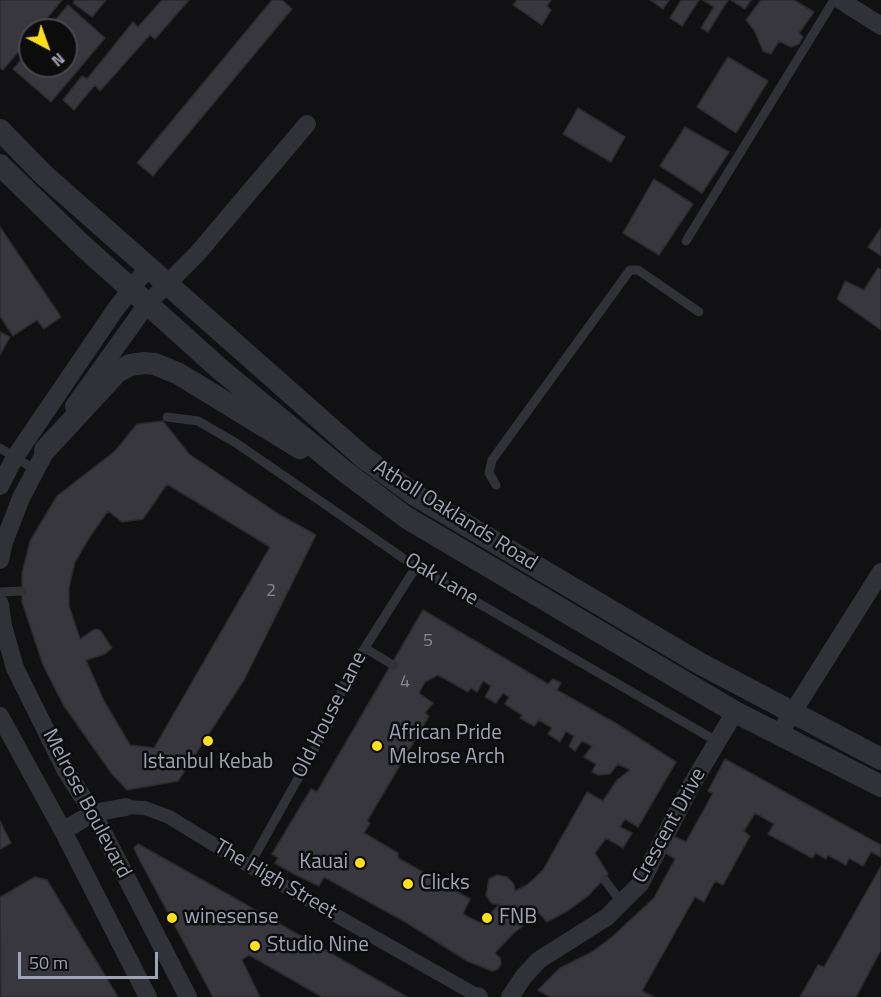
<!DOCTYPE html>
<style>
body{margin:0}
#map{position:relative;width:881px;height:997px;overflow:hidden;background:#111012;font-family:"Titillium Web",sans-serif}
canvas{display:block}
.north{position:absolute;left:18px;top:18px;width:60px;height:60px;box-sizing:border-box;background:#0c0c0d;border:2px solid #474850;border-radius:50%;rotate:139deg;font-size:16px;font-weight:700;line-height:24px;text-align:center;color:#a0a3b5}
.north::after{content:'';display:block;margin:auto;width:21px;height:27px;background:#ffdf1c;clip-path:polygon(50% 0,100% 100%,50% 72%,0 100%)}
.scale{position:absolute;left:18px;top:952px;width:140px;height:27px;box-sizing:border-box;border:3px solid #a0a3b5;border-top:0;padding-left:8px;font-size:18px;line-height:21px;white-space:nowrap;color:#a0a3b5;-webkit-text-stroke:4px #0c0c0d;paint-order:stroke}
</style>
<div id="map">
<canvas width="881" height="997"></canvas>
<div class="north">N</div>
<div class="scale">50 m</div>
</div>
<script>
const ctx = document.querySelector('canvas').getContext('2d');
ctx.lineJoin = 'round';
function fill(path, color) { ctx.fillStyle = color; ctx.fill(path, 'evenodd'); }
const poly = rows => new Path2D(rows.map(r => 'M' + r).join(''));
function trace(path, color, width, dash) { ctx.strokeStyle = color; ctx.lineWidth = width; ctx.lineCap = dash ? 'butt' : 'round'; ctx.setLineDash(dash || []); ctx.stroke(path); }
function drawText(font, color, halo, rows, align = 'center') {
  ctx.font = font + ' "Titillium Web",sans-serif'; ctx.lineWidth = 5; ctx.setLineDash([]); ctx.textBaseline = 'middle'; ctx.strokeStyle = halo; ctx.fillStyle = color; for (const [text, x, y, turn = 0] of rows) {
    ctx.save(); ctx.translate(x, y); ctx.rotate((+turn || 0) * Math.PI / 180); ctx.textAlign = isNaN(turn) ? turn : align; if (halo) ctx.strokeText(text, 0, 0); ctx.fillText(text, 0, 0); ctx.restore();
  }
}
const building = poly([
 [0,0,62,0,37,30,30,30,30,38,3,70,0,68,0,0],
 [75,0,106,0,92,17,73,3,75,0],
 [162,0,189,0,155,39,150,35,100,91,95,85,74,110,63,100,82,76,87,79,133,22,138,27,162,0],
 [272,0,282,0,292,9,153,176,137,163,272,0],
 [517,0,551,0,547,6,551,10,542,25,513,5,517,0],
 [650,0,669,0,663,9,650,0],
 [681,0,699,0,682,26,670,18,681,0],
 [703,0,728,0,708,32,701,28,714,7,703,0],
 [731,0,751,0,745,9,731,0],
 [761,0,794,0,814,12,799,33,803,37,799,44,791,47,779,41,771,54,763,51,754,30,746,20,761,0],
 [68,5,105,38,51,102,13,69,30,50,30,66,66,66,66,30,47,30,68,5],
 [728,57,768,81,736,133,697,107,728,57],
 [578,108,625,137,611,162,563,134,578,108],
 [685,127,729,152,702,193,660,166,685,127],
 [654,179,693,204,659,255,623,233,654,179],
 [0,227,61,317,44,329,37,320,13,336,0,316,0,227],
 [881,228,881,256,868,247,881,228],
 [878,268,881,270,881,330,837,299,845,281,864,290,878,268],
 [0,332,10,337,0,355,0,332],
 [163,421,189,454,280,515,316,535,244,680,178,781,127,790,112,774,64,706,43,665,22,602,22,573,30,541,57,496,115,451,137,424,163,421],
 [167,484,270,547,154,748,130,745,104,701,86,660,105,654,112,648,100,630,95,629,80,639,69,606,69,587,75,562,91,535,108,511,122,522,143,519,167,484],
 [423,610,548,684,553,679,561,683,557,690,617,724,676,762,638,827,625,819,620,827,632,833,623,848,606,838,595,853,608,874,589,895,569,910,547,922,539,913,514,933,495,953,500,958,501,964,498,969,492,971,467,961,407,923,324,877,319,886,294,874,275,863,278,858,272,854,311,789,317,792,423,610],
 [438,675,468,692,471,688,477,692,483,681,491,686,485,697,496,703,503,693,509,697,505,704,522,715,520,718,534,726,539,720,552,728,548,734,560,742,566,731,574,736,569,746,575,751,582,741,592,746,584,757,596,764,592,772,598,775,610,774,618,764,630,770,617,780,603,801,587,792,543,870,527,885,515,891,514,884,507,877,497,875,489,879,486,895,492,904,500,904,480,923,463,914,470,899,398,858,398,853,364,833,370,823,367,821,429,716,425,713,433,703,419,693,425,682,438,675],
 [725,759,881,845,881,857,871,852,863,866,849,858,846,865,828,855,826,859,816,853,812,858,768,834,774,824,755,813,744,831,750,836,723,885,715,881,704,902,695,897,642,991,654,997,550,997,538,990,560,968,592,952,613,936,654,898,675,859,664,852,673,836,686,842,713,793,708,791,725,759],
 [0,821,11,843,0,849,0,821],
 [138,844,231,896,407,997,322,997,249,955,242,960,260,997,213,997,137,855,134,848,138,844],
 [881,866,881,950,856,997,800,997,818,965,824,967,881,866],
 [35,877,47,880,118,997,1,997,0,897,35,877]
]);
fill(building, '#38373d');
trace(building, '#2b2a2e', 1.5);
trace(poly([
 [686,241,834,0],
 [167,417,198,421,236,443,416,567,718,742],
 [0,448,34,469],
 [496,485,489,473,492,460,630,270,638,270,699,312],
 [0,592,22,591],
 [365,648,393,665],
 [249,866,333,716,347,676,416,567],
 [604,879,622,903]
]), '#313138', 9);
trace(poly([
 [126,807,145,808,169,817,249,866,478,996]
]), '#313138', 14);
trace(poly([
 [840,0,881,26],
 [74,406,147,304,197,254,307,124],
 [0,486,15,457,115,310,149,266],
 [0,560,4,542,21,498,52,439],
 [0,604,3,626,15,668,66,771,93,813,188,997],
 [0,716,63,831,148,997],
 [779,734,881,572],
 [63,831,93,813,126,807],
 [478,996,479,997],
 [510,997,524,976,539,960,607,917,640,884,692,784,735,712]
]), '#313138', 18);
trace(poly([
 [0,130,44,175,363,457,415,495,699,663,881,759],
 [0,165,82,245,221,370,344,471,407,518,735,712,881,786],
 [45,450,117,372,130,365,144,363,155,364,179,374,300,448]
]), '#313138', 22);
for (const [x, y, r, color] of [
 [208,741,6,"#ffdf1c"],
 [377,746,6,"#ffdf1c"],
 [360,863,6,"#ffdf1c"],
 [408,884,6,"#ffdf1c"],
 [172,918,6,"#ffdf1c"],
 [487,918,6,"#ffdf1c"],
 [255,946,6,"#ffdf1c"]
]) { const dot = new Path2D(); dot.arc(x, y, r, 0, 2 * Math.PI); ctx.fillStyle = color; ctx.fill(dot); trace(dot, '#0c0c0d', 2); }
drawText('18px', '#868897', null, [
 ["2",271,592],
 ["5",428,642],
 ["4",405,683]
]);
drawText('21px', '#a0a3b5', '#0c0c0d', [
 ["Atholl Oaklands Road",455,516,32],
 ["Oak Lane",441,580,31],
 ["Old House Lane",330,715,-63],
 ["Melrose Boulevard",86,804,62],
 ["Crescent Drive",670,826,-61],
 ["The High Street",275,880,30]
]);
drawText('21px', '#a0a3b5', '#0c0c0d', [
 ["African Pride",389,734],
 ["Melrose Arch",389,758],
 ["Istanbul Kebab",208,763,"center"],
 ["Kauai",348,863,"right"],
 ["Clicks",420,884],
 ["winesense",184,918],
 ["FNB",499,918],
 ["Studio Nine",267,946]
], 'left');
</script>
